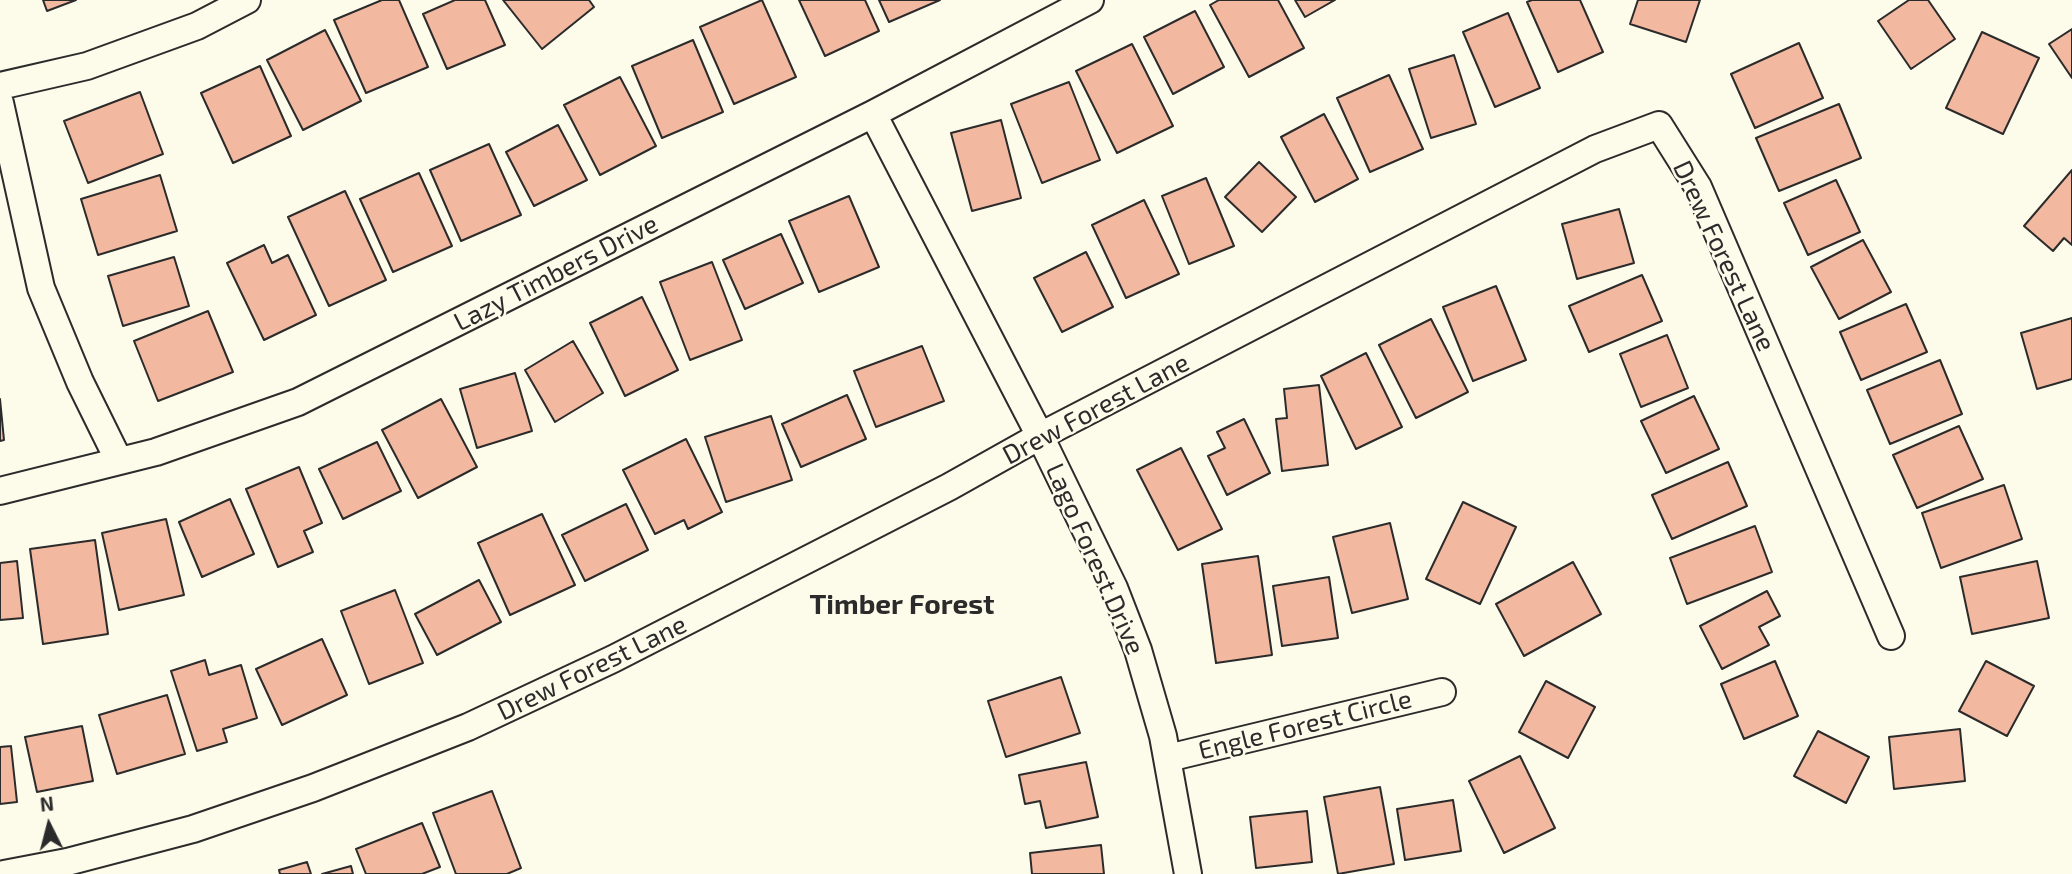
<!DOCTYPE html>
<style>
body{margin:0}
#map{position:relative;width:2072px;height:874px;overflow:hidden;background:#fdfbea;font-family:"Exo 2",sans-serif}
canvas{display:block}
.north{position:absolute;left:14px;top:790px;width:70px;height:70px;-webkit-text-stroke:5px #fdfbea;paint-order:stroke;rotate:354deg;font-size:19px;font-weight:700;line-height:28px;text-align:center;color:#2b2b2b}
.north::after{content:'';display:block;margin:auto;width:24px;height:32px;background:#2b2b2b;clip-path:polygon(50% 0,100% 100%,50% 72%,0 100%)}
</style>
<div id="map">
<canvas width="2072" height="874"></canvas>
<div class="north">N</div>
</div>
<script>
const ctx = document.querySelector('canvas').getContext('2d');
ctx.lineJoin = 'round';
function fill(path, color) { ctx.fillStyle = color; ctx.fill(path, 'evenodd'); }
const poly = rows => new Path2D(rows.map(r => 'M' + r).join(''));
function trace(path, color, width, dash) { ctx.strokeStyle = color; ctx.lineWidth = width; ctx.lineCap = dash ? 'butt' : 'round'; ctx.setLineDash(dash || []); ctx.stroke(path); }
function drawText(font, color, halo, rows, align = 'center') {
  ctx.font = font + ' "Exo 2",sans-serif'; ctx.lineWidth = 5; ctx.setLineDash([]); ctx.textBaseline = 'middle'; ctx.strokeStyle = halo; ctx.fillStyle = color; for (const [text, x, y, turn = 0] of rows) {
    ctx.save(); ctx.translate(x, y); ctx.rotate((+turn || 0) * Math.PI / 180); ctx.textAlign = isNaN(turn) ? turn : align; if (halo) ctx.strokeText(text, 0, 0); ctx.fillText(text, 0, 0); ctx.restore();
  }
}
const building = poly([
 [43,0,76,0,47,11,43,0],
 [382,0,399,0,428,67,366,93,334,20,382,0],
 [455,0,485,0,505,45,447,69,423,14,455,0],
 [503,0,589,0,594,7,542,49,503,0],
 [762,0,796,77,734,104,700,27,762,0],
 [799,0,865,0,879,31,825,56,799,0],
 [879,0,940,0,889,22,879,0],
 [1219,0,1278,0,1304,48,1249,77,1210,5,1219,0],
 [1295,0,1335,0,1305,17,1295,0],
 [1532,0,1580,0,1603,52,1558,72,1527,2,1532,0],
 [1638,0,1700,0,1686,42,1630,24,1638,0],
 [1909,0,1928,0,1955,39,1911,69,1878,21,1909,0],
 [1195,11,1224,67,1173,94,1144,37,1195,11],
 [1508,13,1540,88,1495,107,1463,32,1508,13],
 [2072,29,2072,78,2049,44,2072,29],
 [325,30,361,101,303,130,267,60,325,30],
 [1982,32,2039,58,2003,134,1946,108,1982,32],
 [693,40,723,112,662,138,632,66,693,40],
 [1799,43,1823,98,1755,128,1731,74,1799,43],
 [1132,44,1173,126,1117,153,1076,71,1132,44],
 [1454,55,1476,124,1431,138,1409,69,1454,55],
 [260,66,291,136,233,163,201,93,260,66],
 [1389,75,1423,149,1370,172,1337,98,1389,75],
 [620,77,656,146,600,175,564,105,620,77],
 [1069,82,1100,160,1042,183,1011,104,1069,82],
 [140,92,163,154,88,183,64,121,140,92],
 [1839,104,1861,158,1779,191,1756,138,1839,104],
 [1324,114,1358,179,1315,202,1281,137,1324,114],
 [1001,120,1021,198,972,211,951,133,1001,120],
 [558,125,587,180,534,206,506,152,558,125],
 [489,144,521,215,461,241,430,170,489,144],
 [1259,162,1296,197,1262,232,1225,197,1259,162],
 [2072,170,2072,245,2064,238,2053,251,2024,226,2072,170],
 [419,173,452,246,393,272,360,199,419,173],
 [160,175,177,231,98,255,81,199,160,175],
 [1206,178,1234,246,1189,264,1162,196,1206,178],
 [1836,180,1860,232,1808,255,1784,203,1836,180],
 [345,191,386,280,329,306,288,217,345,191],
 [849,196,879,267,819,292,789,221,849,196],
 [1144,200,1179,274,1126,298,1092,225,1144,200],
 [1619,209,1634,263,1577,279,1562,224,1619,209],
 [781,234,803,283,745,309,723,260,781,234],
 [1863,240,1891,292,1839,319,1811,267,1863,240],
 [264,245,272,263,288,255,316,315,264,340,227,263,264,245],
 [1086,252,1113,307,1062,332,1034,278,1086,252],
 [174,257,189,306,123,326,108,276,174,257],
 [712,262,742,340,690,360,660,282,712,262],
 [1642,275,1662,321,1589,352,1569,306,1642,275],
 [1496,286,1526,360,1473,381,1443,307,1496,286],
 [642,297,678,370,625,396,590,323,642,297],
 [1906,304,1927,352,1861,380,1840,332,1906,304],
 [208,311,233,372,158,401,134,341,208,311],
 [2072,318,2072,379,2037,389,2021,333,2072,318],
 [1431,319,1468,392,1416,418,1379,345,1431,319],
 [1667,335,1688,388,1641,407,1620,354,1667,335],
 [573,341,603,393,555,422,525,370,573,341],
 [922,346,944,401,876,427,854,371,922,346],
 [1366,353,1402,427,1356,449,1321,376,1366,353],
 [1940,360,1962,414,1890,444,1867,390,1940,360],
 [515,373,532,431,477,448,460,389,515,373],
 [1319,385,1328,465,1282,471,1276,419,1287,418,1284,389,1319,385],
 [847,395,866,439,801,467,782,424,847,395],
 [1694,396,1719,449,1666,473,1641,421,1694,396],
 [0,399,4,440,0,441,0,399],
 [441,399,477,467,418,498,382,430,441,399],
 [771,416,792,480,726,502,705,437,771,416],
 [1244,419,1270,473,1227,495,1208,456,1225,448,1217,432,1244,419],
 [1959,426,1983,479,1917,508,1893,455,1959,426],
 [686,439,722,512,688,529,684,520,655,534,623,470,686,439],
 [377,442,401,491,343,519,319,469,377,442],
 [1181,448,1222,529,1178,550,1137,470,1181,448],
 [1728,462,1747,506,1672,539,1652,495,1728,462],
 [299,467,322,523,304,531,313,552,278,567,246,489,299,467],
 [2004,485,2022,539,1941,568,1922,513,2004,485],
 [230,499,254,554,202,577,179,522,230,499],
 [1463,502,1516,527,1480,604,1426,579,1463,502],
 [626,504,648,550,585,581,562,535,626,504],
 [542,514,575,585,510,615,478,543,542,514],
 [166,519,184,595,119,610,102,533,166,519],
 [1390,523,1408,599,1352,613,1333,537,1390,523],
 [1755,526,1772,572,1687,604,1670,558,1755,526],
 [95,540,108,634,43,644,30,549,95,540],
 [1258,556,1272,655,1216,663,1202,564,1258,556],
 [17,561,23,618,0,620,0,563,17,561],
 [2037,561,2049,618,1972,634,1960,577,2037,561],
 [1573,562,1601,614,1524,656,1496,604,1573,562],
 [1329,577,1338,638,1282,646,1273,586,1329,577],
 [479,580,501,622,437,655,415,614,479,580],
 [395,590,423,663,369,684,341,611,395,590],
 [1767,591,1780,616,1759,627,1769,645,1722,669,1700,626,1767,591],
 [322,639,347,695,282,725,256,669,322,639],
 [205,660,209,675,241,665,257,718,223,729,227,742,197,751,171,671,205,660],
 [1775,661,1798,716,1744,739,1721,684,1775,661],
 [1986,661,2034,686,2007,736,1959,711,1986,661],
 [1061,677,1080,733,1006,757,988,701,1061,677],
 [1546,681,1595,707,1568,758,1519,732,1546,681],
 [167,695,185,754,117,774,99,715,167,695],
 [82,726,93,781,37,792,25,737,82,726],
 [1960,729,1965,781,1894,789,1889,737,1960,729],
 [1818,731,1869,757,1846,803,1794,776,1818,731],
 [11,746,17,802,0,804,0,747,11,746],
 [1520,756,1555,828,1504,853,1469,781,1520,756],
 [1086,762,1098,817,1046,828,1040,801,1025,804,1019,775,1086,762],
 [1380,787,1394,864,1338,874,1324,797,1380,787],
 [492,791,521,868,507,874,456,874,433,813,492,791],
 [1453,800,1461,851,1405,860,1397,809,1453,800],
 [1307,811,1312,862,1256,868,1250,817,1307,811],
 [422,823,440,867,422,874,366,874,356,849,422,823],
 [1101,845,1104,874,1032,874,1030,853,1101,845],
 [307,862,311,874,280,874,279,870,307,862],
 [351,866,353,874,322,874,351,866]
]);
fill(building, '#f2b8a0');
trace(building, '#2b2b2b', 2);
const minor = poly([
 [0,86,87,66,197,26,247,0],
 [0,103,41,288,80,382,119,461],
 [873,114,1040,436,1114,588,1138,650,1163,736,1188,874],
 [0,491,156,452,298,402,873,114,1090,0],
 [1168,758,1442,692],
 [4,874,67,862,193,829,313,788,468,727,613,659,949,487,1040,436,1595,149,1659,125,1698,187,1891,636]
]);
trace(minor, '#2b2b2b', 30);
trace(minor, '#fdfbea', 26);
drawText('26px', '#2b2b2b', '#fdfbea', [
 ["Drew Forest Lane",1724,256,65],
 ["Lazy Timbers Drive",556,273,-27],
 ["Drew Forest Lane",1096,409,-28],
 ["Lago Forest Drive",1095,559,66],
 ["Drew Forest Lane",592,668,-26],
 ["Engle Forest Circle",1305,725,-14]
]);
drawText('bold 28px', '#2b2b2b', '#fdfbea', [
 ["Timber Forest",902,605]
]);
</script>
